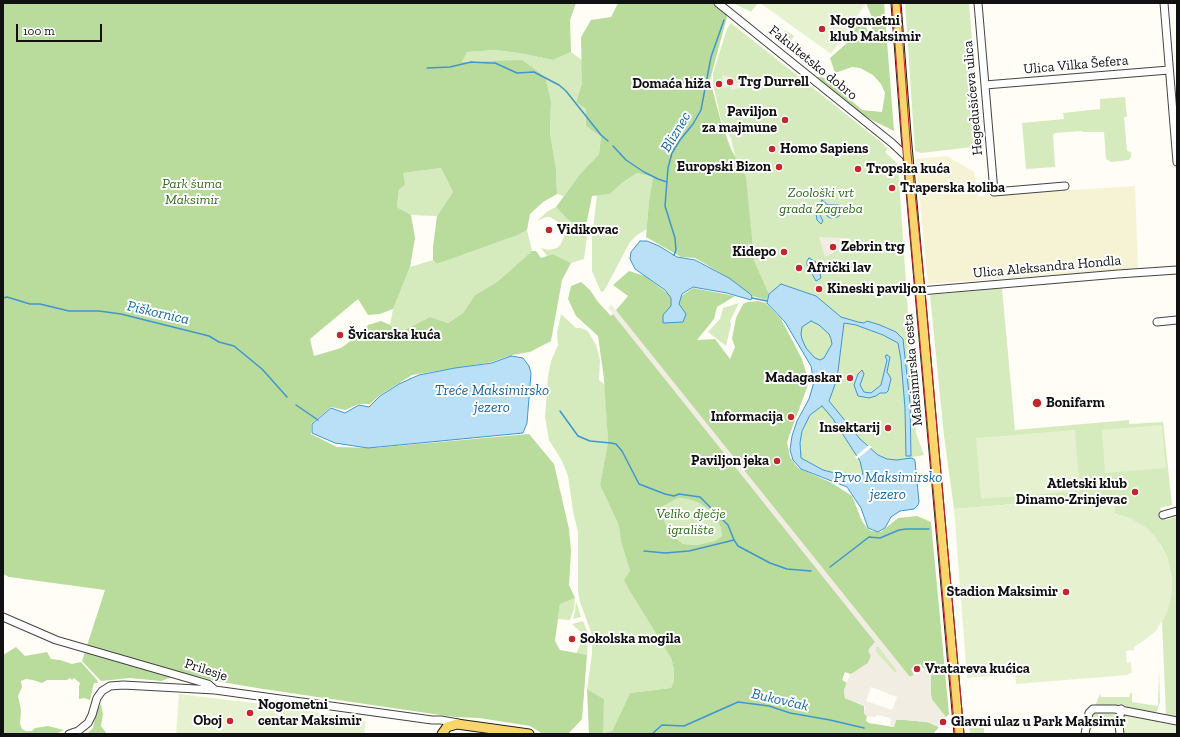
<!DOCTYPE html>
<meta charset="utf-8">
<style>
body{margin:0}
#map{position:relative;width:1180px;height:737px;overflow:hidden;background:#fffdf5;font-family:"Zilla Slab",serif}
canvas{display:block}
.frame{position:absolute;inset:0;border:4px solid #111;pointer-events:none}
.scale{position:absolute;left:16px;top:24px;width:86px;height:18px;box-sizing:border-box;border:2px solid #111;border-top:0;padding-left:5px;font-size:12px;line-height:14px;white-space:nowrap;color:#111;-webkit-text-stroke:3px #fff;paint-order:stroke}
</style>
<div id="map">
<canvas width="1180" height="737"></canvas>
<div class="frame"></div>
<div class="scale">100 m</div>
</div>
<script>
const ctx = document.querySelector('canvas').getContext('2d');
ctx.lineJoin = 'round';
function fill(path, color) { ctx.fillStyle = color; ctx.fill(path, 'evenodd'); }
const poly = rows => new Path2D(rows.map(r => 'M' + r).join(''));
function trace(path, color, width, dash) { ctx.strokeStyle = color; ctx.lineWidth = width; ctx.lineCap = dash ? 'butt' : 'round'; ctx.setLineDash(dash || []); ctx.stroke(path); }
function drawText(font, color, halo, rows, align = 'center') {
  ctx.font = font + ' "Zilla Slab",serif'; ctx.lineWidth = 4; ctx.setLineDash([]); ctx.textBaseline = 'middle'; ctx.strokeStyle = halo; ctx.fillStyle = color; for (const [text, x, y, turn = 0] of rows) {
    ctx.save(); ctx.translate(x, y); ctx.rotate((+turn || 0) * Math.PI / 180); ctx.textAlign = isNaN(turn) ? turn : align; if (halo) ctx.strokeText(text, 0, 0); ctx.fillText(text, 0, 0); ctx.restore();
  }
}
fill(poly([
 [947,156,974,172,978,196,1135,186,1138,269,928,284,916,159]
]), '#f6f3d4');
fill(poly([
 [733,3,758,3,751,12],
 [905,3,969,3,981,146,921,153,915,151],
 [731,23,881,142,888,149,885,152,898,164,916,433,924,455,913,457,911,460,856,484,823,476,801,469,793,460,790,450,792,436,797,421,809,399,814,382,811,366,785,322,767,303,769,294,764,283,748,263,737,165,731,138,721,120,713,84,713,73,727,29],
 [785,30,794,36,788,45,779,39],
 [495,50,519,53,553,60,571,52,582,60,582,83,576,102,586,109,586,126,601,137,599,154,580,174,564,196,557,194,556,169,550,133,551,102,498,62,476,61,462,62,467,52],
 [1125,97,1127,117,1124,117,1127,151,1131,152,1131,157,1129,160,1111,162,1106,159,1104,132,1082,132,1082,131,1055,133,1053,135,1055,167,1026,169,1022,123,1064,119,1063,113,1100,109,1100,99],
 [441,168,453,192,437,216,411,215,397,207,399,189,403,173],
 [637,173,653,177,649,201,647,229,637,235,630,242,604,291,601,292,592,271,592,237,597,195,610,194,623,182],
 [556,207,568,220,583,229,587,221,588,228,584,259,571,263,553,254,547,256,541,248,549,250,557,248,561,244,566,230,560,223,550,217,546,217,537,221,548,211],
 [527,230,532,251,497,282,475,295,463,313,448,323,430,317,397,333,390,325,393,309,410,267,433,260,437,264,518,235],
 [1002,288,1015,430,1129,420,1129,424,1163,422,1172,505,1160,508,1166,520,1177,516,1177,718,1166,716,1162,621,1166,614,1171,596,1172,578,1167,557,1160,544,1132,519,1115,514,1113,496,954,509,944,436,930,295],
 [739,303,730,321,731,325,726,346,708,332,720,319,723,308],
 [561,314,576,328,581,328,588,331,596,345,600,360,599,380,605,385,608,442,600,485,619,526,621,542,630,571,631,593,671,658,674,670,674,681,671,688,630,693,612,731,602,733,604,699,587,689,592,654,592,635,580,602,578,592,578,532,573,511,568,476,562,461,549,440,545,417,548,376,551,361,558,345,557,333],
 [678,498,688,499,699,503,711,511,721,528,722,536,715,541,697,545,683,544,669,532,661,513,661,506],
 [575,598,574,609,570,620,558,619,560,604],
 [576,601,581,617,573,619,575,611],
 [583,621,588,633,583,634,572,624],
 [588,638,587,655,576,654,582,640],
 [876,647,879,647,898,671,895,673,875,651],
 [1159,670,1160,702,1156,714,1121,706,1095,706,1100,694,1101,697,1129,697,1130,693,1132,693,1132,702,1158,706],
 [1097,713,1116,714,1113,725,1114,722,1096,718,1095,722,1091,722,1090,726,1092,727,1091,731,1105,734,1088,731,1092,714],
 [987,720,987,726,984,727,984,734,970,734,969,721]
]), '#d5ebbd');
fill(poly([
 [3,3,576,3,570,20,571,52,553,60,519,53,495,50,467,52,462,62,522,60,545,77,551,102,550,133,556,169,557,194,543,202,530,214,527,230,518,235,437,264,433,260,433,247,437,216,453,192,441,168,403,173,405,185,399,189,397,207,411,215,415,238,410,267,393,309,380,314,368,315,358,299,310,339,314,356,341,348,363,332,368,325,381,321,390,325,398,333,430,317,448,323,463,313,475,295,497,282,532,251,536,251,541,258,553,254,571,263,562,280,551,341,530,352,512,355,492,362,412,375,380,395,370,404,359,404,345,410,331,407,311,424,311,434,337,447,374,448,529,434,554,464,569,529,571,551,569,585,575,598,560,604,555,641,560,650,587,655,582,719,568,734,543,734,530,726,479,718,454,717,263,689,216,681,184,673,161,681,130,678,101,681,82,661,105,590,9,577,3,574],
 [618,3,724,3,727,17,710,80,721,122,731,149,746,177,754,261,769,294,767,300,752,296,729,278,695,258,681,257,646,237,649,201,653,177,637,173,623,182,610,194,592,196,587,221,583,229,568,220,556,207,580,174,599,154,601,137,586,126,586,109,576,102,582,83,581,37,591,20,611,17],
 [866,3,884,3,894,131,864,116,817,77,826,78,862,110,882,112,885,93,881,84,873,75,860,68,852,67,835,73,830,58,848,42,853,27,862,20,871,36,873,20],
 [629,271,645,276,676,300,693,288,735,296,717,307,714,319,697,340,715,339,730,359,735,347,732,339,736,318,743,304,747,302,758,301,766,303,781,319,802,359,809,382,787,442,790,457,798,468,832,483,852,496,862,521,867,528,871,531,881,532,898,518,917,516,931,522,949,714,946,717,944,716,932,700,931,694,931,677,929,667,924,669,920,664,911,669,914,675,910,677,875,642,869,649,871,656,868,663,853,673,850,674,845,672,842,680,847,683,844,690,845,698,864,706,864,713,867,716,866,721,869,723,894,727,896,720,905,720,927,722,939,727,933,734,589,734,587,689,604,699,603,733,612,731,630,693,671,688,674,681,674,670,671,658,631,593,624,580,630,571,621,542,619,526,600,485,608,442,604,379,598,336,576,316,568,299,571,286,581,282,590,290,598,302,611,316,628,296,613,285],
 [678,498,688,499,699,503,711,511,721,528,722,536,715,541,697,545,683,544,669,532,661,513,661,507],
 [16,647,25,656,47,652,51,659,60,660,72,664,81,662,97,680,98,683,94,683,90,700,84,698,79,699,79,687,80,683,74,678,72,680,70,678,67,680,47,680,42,683,33,680,26,679,21,681,22,687,18,696,21,710,20,724,22,729,26,731,32,731,35,728,48,726,64,730,56,734,3,734,3,655],
 [101,704,103,714,101,726,107,734,87,734,93,728,96,712]
]), '#b9dc9c');
fill(poly([
 [760,3,863,3,865,5,831,54],
 [1162,425,1166,468,1105,473,1102,430],
 [1075,430,1080,491,981,499,976,438],
 [1113,496,1115,514,1132,519,1148,529,1155,537,1167,557,1172,578,1171,597,1169,605,1166,614,1156,631,1143,641,1134,647,1134,650,1126,651,1127,663,1131,662,1132,673,1128,674,1128,675,1016,684,1015,674,967,678,954,509],
 [179,694,279,706,366,721,364,734,176,734],
 [1124,715,1177,726,1177,734,1122,734]
]), '#e6f2cf');
fill(poly([
 [723,75,731,78,732,82,745,83,745,87,731,90,730,86,723,88,721,81],
 [819,237,850,238,847,244,841,249,825,257],
 [611,304,910,677,929,667,931,677,931,698,946,717,938,726,927,722,905,720,896,720,894,727,890,727,891,718,877,715,876,717,866,716,864,713,865,707,863,705,845,698,844,690,850,674,853,673,868,663,871,656,868,651,875,642,608,308],
 [876,647,879,647,897,671,895,673,875,651],
 [871,687,897,697,892,710,866,701]
]), '#f1ede2');
const water = poly([
 [822,200,828,205,838,205,841,207,842,211,841,214,838,217,830,218,827,216,827,210,824,210,820,215,823,221,821,224,817,220,816,214,817,211,820,208,821,202,822,200],
 [640,241,647,241,659,246,677,257,695,260,729,278,749,293,752,296,751,300,727,293,693,287,682,294,679,304,686,314,683,322,663,323,663,315,671,306,671,298,665,290,635,269,630,259,631,252,640,241],
 [809,258,816,262,816,265,819,269,821,278,816,281,807,265,807,261,809,258],
 [781,284,816,296,841,317,858,322,864,323,867,321,880,325,896,332,903,339,910,403,911,456,906,456,905,408,901,360,898,343,883,335,856,325,844,323,837,379,829,401,860,439,878,455,887,459,897,460,911,458,914,459,915,461,919,502,918,505,914,509,900,511,891,517,885,528,878,532,868,528,861,508,847,487,801,469,793,460,790,450,792,436,797,421,809,399,814,382,811,366,785,322,767,303,769,294,781,284],
 [811,321,819,325,829,334,831,339,832,344,829,349,824,358,820,360,815,358,806,348,802,339,801,334,802,327,811,321],
 [822,406,833,419,860,461,863,474,854,478,823,470,801,458,800,443,802,431,810,415,822,406],
 [887,355,890,357,887,372,889,375,891,379,888,391,886,393,880,393,876,396,869,398,858,396,854,385,858,374,862,370,864,374,860,385,864,392,871,393,881,385,887,360,885,356,887,355],
 [511,356,523,358,529,366,531,373,527,423,523,433,368,448,335,443,312,433,312,424,331,408,345,413,359,405,369,407,380,396,399,384,419,375,455,368,492,363,511,356]
]);
fill(water, '#b9e0f7');
trace(water, '#3f96cf', 1);
fill(poly([
 [869,445,872,447,857,459,855,457]
]), '#fffdf5');
trace(poly([
 [427,68,450,67,471,62,490,63,495,63,517,73,534,72,559,85,566,91,601,135,608,141],
 [613,146,626,160,644,172,658,179,667,182],
 [674,255,676,250,675,238,665,206,668,168,672,153,680,140,693,124,701,110,711,57,724,20],
 [3,298,7,297,30,304,40,304,69,311,99,311,121,314,209,336,219,342,234,346,262,369,287,397],
 [752,298,767,301],
 [296,405,318,420],
 [560,411,578,436,590,441,611,443,616,444,622,451,639,484,665,494,674,496,679,494,700,497,728,525,734,540,738,546,770,563,787,569,811,571],
 [644,551,665,553,689,551,734,540],
 [830,567,869,537,880,538,899,530,906,529,929,529],
 [652,734,662,725,684,726,738,702,769,706,790,713,830,720,864,728]
]), '#3f96cf', 1.5);
const minor = poly([
 [718,3,892,143,908,158],
 [978,3,994,192,1065,186],
 [1164,3,1177,162],
 [985,85,1169,70],
 [920,291,1118,274,1177,270],
 [1157,322,1177,320],
 [1163,515,1177,511],
 [3,617,56,640,208,684,215,690],
 [69,734,78,731,88,723,92,715,97,698,102,691,110,686,123,685,215,690,432,720,441,720,458,723],
 [1085,734,1089,713,1093,709,1115,709,1177,721],
 [1120,734,1119,724,1121,709]
]);
const major = poly([
 [896,3,906,134,959,734],
 [442,734,447,727,457,724,529,734]
]);
trace(minor, '#444', 9);
trace(major, '#222', 11);
trace(minor, '#fff', 7);
trace(major, '#f9d66b', 9);
trace(poly([
 [892,3,903,152,955,734],
 [900,3,911,154,925,290,964,734]
]), '#c4262e', 1);
for (const [x, y, r, color] of [
 [822,29,4,"#c4262e"],
 [730,82,4,"#c4262e"],
 [719,84,4,"#c4262e"],
 [785,120,4,"#c4262e"],
 [772,149,4,"#c4262e"],
 [779,167,4,"#c4262e"],
 [858,169,4,"#c4262e"],
 [892,188,4,"#c4262e"],
 [549,230,4,"#c4262e"],
 [833,247,4,"#c4262e"],
 [784,252,4,"#c4262e"],
 [799,268,4,"#c4262e"],
 [819,289,4,"#c4262e"],
 [340,335,4,"#c4262e"],
 [850,378,4,"#c4262e"],
 [1037,403,5,"#c4262e"],
 [791,417,4,"#c4262e"],
 [888,428,4,"#c4262e"],
 [777,461,4,"#c4262e"],
 [1135,492,4,"#c4262e"],
 [1066,592,4,"#c4262e"],
 [572,639,4,"#c4262e"],
 [917,669,4,"#c4262e"],
 [250,713,4,"#c4262e"],
 [230,721,4,"#c4262e"],
 [943,722,4,"#c4262e"]
]) { const dot = new Path2D(); dot.arc(x, y, r, 0, 2 * Math.PI); ctx.fillStyle = color; ctx.fill(dot); trace(dot, '#fff', 1.5); }
drawText('bold 14px', '#111', '#fff', [
 ["Nogometni",830,21],
 ["klub Maksimir",830,37],
 ["Trg Durrell",738,82],
 ["Domaća hiža",711,84,"right"],
 ["Paviljon",777,112,"right"],
 ["za majmune",777,128,"right"],
 ["Homo Sapiens",780,149],
 ["Europski Bizon",771,167,"right"],
 ["Tropska kuća",866,169],
 ["Traperska koliba",900,188],
 ["Vidikovac",557,230],
 ["Zebrin trg",841,247],
 ["Kidepo",776,252,"right"],
 ["Afrički lav",807,268],
 ["Kineski paviljon",827,289],
 ["Švicarska kuća",348,335],
 ["Madagaskar",842,378,"right"],
 ["Bonifarm",1046,403],
 ["Informacija",783,417,"right"],
 ["Insektarij",880,428,"right"],
 ["Paviljon jeka",769,461,"right"],
 ["Atletski klub",1127,484,"right"],
 ["Dinamo-Zrinjevac",1127,500,"right"],
 ["Stadion Maksimir",1058,592,"right"],
 ["Sokolska mogila",580,639],
 ["Vratareva kućica",925,669],
 ["Nogometni",258,705],
 ["centar Maksimir",258,721],
 ["Oboj",222,721,"right"],
 ["Glavni ulaz u Park Maksimir",951,722]
], 'left');
drawText('14px', '#111', '#fff', [
 ["Fakultetsko dobro",813,63,39],
 ["Ulica Vilka Šefera",1076,65,-5],
 ["Hegedušićeva ulica",973,98,-95],
 ["Ulica Aleksandra Hondla",1047,267,-5],
 ["Maksimirska cesta",913,370,-95],
 ["Prilesje",206,670,18]
]);
drawText('italic 14px', '#2f6b1f', '#fff', [
 ["Park šuma",192,184],
 ["Maksimir",192,200],
 ["Zoološki vrt",821,193],
 ["grada Zagreba",821,209],
 ["Veliko dječje",691,514],
 ["igralište",691,530]
]);
drawText('italic 15px', '#1768a6', '#fff', [
 ["Bliznec",676,132,-59],
 ["Piškornica",158,313,13],
 ["Treće Maksimirsko",492,391],
 ["jezero",492,408],
 ["Prvo Maksimirsko",888,478],
 ["jezero",888,495],
 ["Bukovčak",780,700,13]
]);
</script>
